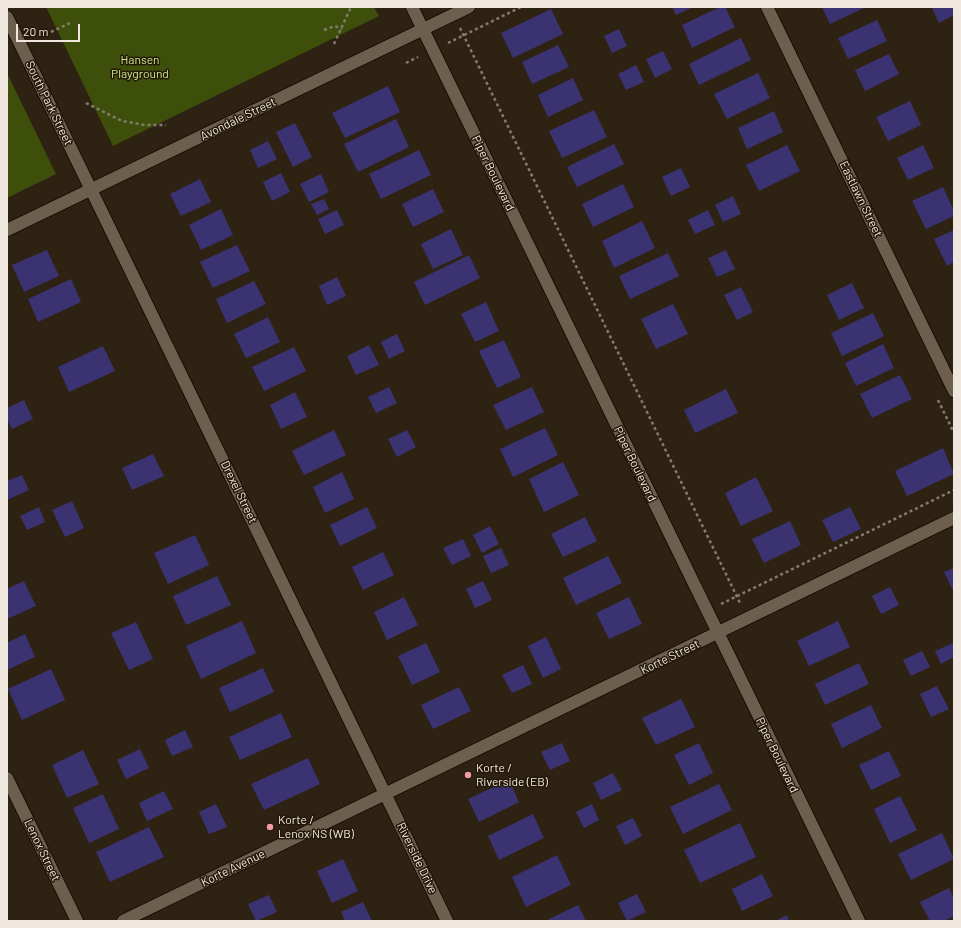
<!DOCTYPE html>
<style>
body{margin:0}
#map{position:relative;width:961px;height:928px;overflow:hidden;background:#2e2213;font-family:Barlow,sans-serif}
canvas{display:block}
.frame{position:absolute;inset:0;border:8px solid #efe7dd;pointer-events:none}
.scale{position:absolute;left:16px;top:24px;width:64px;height:18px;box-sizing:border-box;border:2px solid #efe7dd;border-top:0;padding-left:5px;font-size:12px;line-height:14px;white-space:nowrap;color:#efe7dd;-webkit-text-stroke:3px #241909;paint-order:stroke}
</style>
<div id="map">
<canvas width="961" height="928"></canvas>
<div class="frame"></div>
<div class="scale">20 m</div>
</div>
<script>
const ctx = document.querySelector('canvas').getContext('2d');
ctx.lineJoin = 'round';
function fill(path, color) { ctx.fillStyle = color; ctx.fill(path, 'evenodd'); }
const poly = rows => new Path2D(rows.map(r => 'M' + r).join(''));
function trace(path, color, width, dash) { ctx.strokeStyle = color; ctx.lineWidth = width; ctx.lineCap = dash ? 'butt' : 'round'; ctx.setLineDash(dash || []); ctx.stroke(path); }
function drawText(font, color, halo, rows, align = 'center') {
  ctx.font = font + ' Barlow,sans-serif'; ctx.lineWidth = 3; ctx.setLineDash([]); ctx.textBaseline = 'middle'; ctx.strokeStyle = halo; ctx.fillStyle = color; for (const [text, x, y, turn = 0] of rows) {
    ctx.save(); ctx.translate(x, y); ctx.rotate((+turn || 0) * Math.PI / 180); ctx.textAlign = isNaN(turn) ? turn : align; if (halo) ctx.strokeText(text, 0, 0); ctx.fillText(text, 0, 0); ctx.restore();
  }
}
fill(poly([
 [46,7,374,7,379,16,113,146],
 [7,73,56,174,7,198]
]), '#3d4f0b');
fill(poly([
 [672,7,693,7,676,15],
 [720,7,725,7,735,27,692,48,682,25],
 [822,7,866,7,830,24],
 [953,7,954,15,939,23,932,8],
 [551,9,563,34,513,58,501,33],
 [877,20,887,41,848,59,838,38],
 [619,29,627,46,612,53,604,36],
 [741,38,751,60,699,85,689,64],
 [558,45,569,67,532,84,522,62],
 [663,51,672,69,655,78,646,59],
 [889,54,899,74,865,91,855,70],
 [636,65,644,82,626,90,618,74],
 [758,73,770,98,727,119,714,94],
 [573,78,583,100,548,117,538,95],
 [388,86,400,112,345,138,332,113],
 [910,101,921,125,888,141,876,117],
 [594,110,607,137,562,158,549,131],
 [774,111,783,132,747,149,738,128],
 [396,119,409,147,358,172,344,144],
 [295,123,312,157,293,167,276,132],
 [268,141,277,159,258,168,250,150],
 [614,144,624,164,577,187,567,167],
 [787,145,800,171,759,191,746,165],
 [923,145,934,168,908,180,897,158],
 [419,150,431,175,381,199,369,174],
 [681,168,690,187,671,196,662,177],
 [281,173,290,192,272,201,263,182],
 [321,174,329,192,309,202,300,184],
 [200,179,211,202,181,216,170,194],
 [623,184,634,207,593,227,582,204],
 [943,187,954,211,954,216,926,229,912,201],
 [433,189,444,212,413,227,402,204],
 [733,196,741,214,723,222,715,205],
 [324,199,329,209,317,215,311,204],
 [221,209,233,235,201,250,189,225],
 [337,210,344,225,325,234,318,219],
 [708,210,715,225,695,234,688,220],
 [642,221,655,248,614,268,602,241],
 [451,229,463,255,433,269,421,244],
 [954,230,954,262,947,266,934,239],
 [237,245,250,271,213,288,200,262],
 [47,250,59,276,24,292,12,265],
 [726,250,735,269,717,277,708,258],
 [668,253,679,276,630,299,619,276],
 [469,255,480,278,425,305,414,282],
 [337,277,346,296,327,305,319,286],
 [71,279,81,302,38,322,28,299],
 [254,281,266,304,227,323,216,299],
 [852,283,864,308,839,320,827,295],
 [741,287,753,312,737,320,724,295],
 [486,302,499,331,475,342,461,314],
 [673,304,688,334,656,349,641,319],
 [873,313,884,336,842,356,831,333],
 [268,317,280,342,246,358,234,334],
 [397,334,405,351,389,359,381,342],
 [504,340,521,377,497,388,479,351],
 [883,344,894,368,856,386,845,363],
 [369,345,379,365,356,375,347,356],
 [103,346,115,371,69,392,58,367],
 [294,347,306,371,264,391,252,367],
 [900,375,912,399,872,418,860,394],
 [389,387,397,403,376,413,368,397],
 [532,387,544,412,506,430,493,405],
 [726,389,738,413,695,433,684,410],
 [295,392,307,417,281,429,270,405],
 [24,400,33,419,12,429,7,419,7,408],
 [545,428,558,455,513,477,500,449],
 [334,430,346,455,304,475,292,451],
 [407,430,416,447,397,457,388,439],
 [943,448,954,474,907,496,895,471],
 [153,454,164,476,132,490,122,468],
 [563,462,579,495,544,512,529,479],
 [342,472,354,499,325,513,313,487],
 [22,475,29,490,7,500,7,481],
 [756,477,773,511,741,526,725,493],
 [72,501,84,528,65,537,52,510],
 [39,507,45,522,27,530,20,516],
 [367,507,377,528,340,546,330,525],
 [850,507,861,529,833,542,822,520],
 [585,517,597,541,563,557,551,534],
 [790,521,801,545,764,563,752,539],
 [490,526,499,544,482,553,473,535],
 [195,535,209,565,168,584,154,553],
 [463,539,471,556,452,565,443,548],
 [501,548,509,565,491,573,483,556],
 [383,552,394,575,363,590,352,567],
 [608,556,622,583,576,605,563,578],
 [954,568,954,593,944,572],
 [217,576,231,605,186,625,173,596],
 [24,581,36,606,7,619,7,589],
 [483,581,492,600,475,608,466,589],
 [890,587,899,605,881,614,872,596],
 [404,597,418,625,387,640,374,612],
 [629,597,642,624,609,639,596,613],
 [242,621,256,653,201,679,186,646],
 [838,621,850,647,809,666,797,641],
 [136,622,153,659,129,670,111,633],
 [25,634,35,657,7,670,7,643],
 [546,637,561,669,543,678,528,646],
 [426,643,440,672,412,685,398,656],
 [953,643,954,657,941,664,935,651],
 [922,651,930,667,911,676,903,660],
 [859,663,869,684,825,705,815,684],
 [523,665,532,684,512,693,502,675],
 [263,668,274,692,230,712,219,688],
 [51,669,65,700,22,720,8,689],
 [937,686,949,709,931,717,920,694],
 [459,687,471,711,433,729,421,705],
 [681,699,695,727,656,745,642,718],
 [871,705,882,728,842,748,831,724],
 [281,713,292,737,240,760,229,737],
 [185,730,193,747,172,756,165,740],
 [562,743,570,761,550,770,541,752],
 [699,743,713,773,689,785,674,755],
 [140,749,149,768,126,779,117,760],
 [83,750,99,784,67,798,52,765],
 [889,751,901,776,871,790,859,765],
 [308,758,320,784,264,810,251,784],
 [613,773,622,790,601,800,593,783],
 [509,780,519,802,479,822,468,799],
 [719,784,732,810,683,834,670,807],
 [164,791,173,809,147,821,139,803],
 [103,794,119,829,89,843,73,808],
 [900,796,917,830,890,843,874,809],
 [216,804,227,827,209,834,199,812],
 [592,804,599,820,584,828,576,812],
 [533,814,544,838,499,860,488,836],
 [633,818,642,836,625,845,616,826],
 [740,823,756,857,700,883,684,850],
 [149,827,164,857,110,882,96,852],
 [942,833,954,859,911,880,898,854],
 [557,855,571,885,526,907,512,877],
 [343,859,358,891,332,903,317,871],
 [762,874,773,896,742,911,732,889],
 [949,888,954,899,954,916,944,921,930,921,920,902],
 [637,894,646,912,627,921,618,903],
 [269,895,277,912,256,921,248,904],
 [363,902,372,921,345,921,341,912],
 [578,905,586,921,545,921],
 [787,915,789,921,775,921]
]), '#3b3371');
const minor = poly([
 [412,7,859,921],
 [767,7,954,391],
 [7,17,447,921],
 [7,230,469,7],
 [7,778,77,921],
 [123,921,954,518]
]);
trace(minor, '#160b01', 14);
trace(poly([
 [460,28,741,605],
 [324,30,335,26,342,29],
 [51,32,70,23],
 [448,43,521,7],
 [334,44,351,7],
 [406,63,418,57],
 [86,103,122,121,145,125,166,125],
 [938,400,954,433],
 [721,604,954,490]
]), '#857b6e', 2.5, [3, 3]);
trace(minor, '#6c5f4d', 12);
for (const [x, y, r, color] of [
 [468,775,4,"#f49aa6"],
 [270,827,4,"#f49aa6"]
]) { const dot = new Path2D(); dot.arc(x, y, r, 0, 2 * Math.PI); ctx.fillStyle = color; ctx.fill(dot); trace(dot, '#241909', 1.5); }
drawText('12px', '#cced86', '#241909', [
 ["Hansen",140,60],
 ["Playground",140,74]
]);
drawText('12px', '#efe7dd', '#241909', [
 ["South Park Street",49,103,64],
 ["Avondale Street",238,119,-26],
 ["Piper Boulevard",493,173,64],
 ["Eastlawn Street",861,199,64],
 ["Piper Boulevard",635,464,64],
 ["Drexel Street",239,492,64],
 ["Korte Street",670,657,-26],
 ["Piper Boulevard",777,755,64],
 ["Lenox Street",42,850,64],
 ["Riverside Drive",417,858,64],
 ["Korte Avenue",233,868,-26]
]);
drawText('12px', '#efe7dd', '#241909', [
 ["Korte /",476,768],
 ["Riverside (EB)",476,782],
 ["Korte /",278,820],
 ["Lenox NS (WB)",278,834]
], 'left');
</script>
